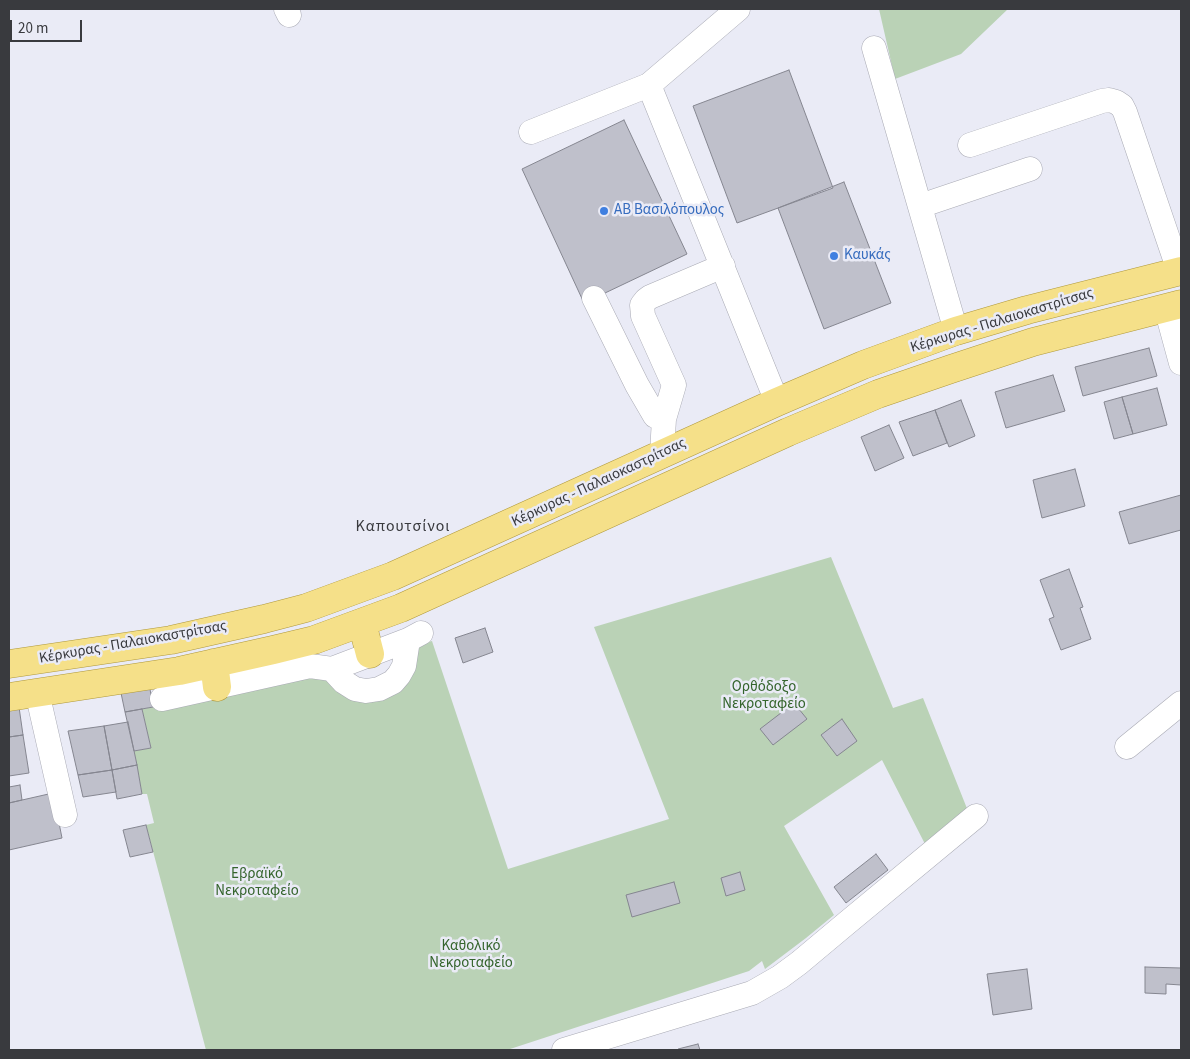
<!DOCTYPE html>
<meta charset="utf-8">
<style>
body{margin:0}
#map{position:relative;width:1190px;height:1059px;overflow:hidden;background:#eaebf6;font-family:"Source Sans 3",sans-serif}
canvas{display:block}
.frame{position:absolute;inset:0;border:10px solid #393a3e;pointer-events:none}
.scale{position:absolute;left:10px;top:20px;width:72px;height:22px;box-sizing:border-box;border:2px solid #393a3e;border-top:0;padding-left:6px;font-size:15px;line-height:18px;white-space:nowrap;color:#393a3e;-webkit-text-stroke:4px #eaebf6;paint-order:stroke}
</style>
<div id="map">
<canvas width="1190" height="1059"></canvas>
<div class="frame"></div>
<div class="scale">20 m</div>
</div>
<script>
const ctx = document.querySelector('canvas').getContext('2d');
ctx.lineJoin = 'round';
function fill(path, color) { ctx.fillStyle = color; ctx.fill(path, 'evenodd'); }
const poly = rows => new Path2D(rows.map(r => 'M' + r).join(''));
function trace(path, color, width, dash) { ctx.strokeStyle = color; ctx.lineWidth = width; ctx.lineCap = dash ? 'butt' : 'round'; ctx.setLineDash(dash || []); ctx.stroke(path); }
function drawText(font, color, halo, rows, align = 'center') {
  ctx.font = font + ' "Source Sans 3",sans-serif'; ctx.lineWidth = 5; ctx.setLineDash([]); ctx.textBaseline = 'middle'; ctx.strokeStyle = halo; ctx.fillStyle = color; for (const [text, x, y, turn = 0] of rows) {
    ctx.save(); ctx.translate(x, y); ctx.rotate((+turn || 0) * Math.PI / 180); ctx.textAlign = isNaN(turn) ? turn : align; if (halo) ctx.strokeText(text, 0, 0); ctx.fillText(text, 0, 0); ctx.restore();
  }
}
fill(poly([
 [879,9,1008,9,961,54,895,79],
 [831,557,893,708,923,698,968,811,925,844,882,760,784,826,834,915,806,938,765,969,762,961,749,971,507,1050,206,1050,146,825,154,823,147,794,142,794,134,751,151,748,142,709,332,674,371,695,411,647,432,641,508,869,669,819,594,627]
]), '#bad2b6');
const building = poly([
 [789,70,833,188,737,223,693,106,789,70],
 [624,120,687,254,584,303,522,169,624,120],
 [844,182,891,303,824,329,778,208,844,182],
 [1149,348,1157,376,1083,396,1075,367,1149,348],
 [1053,375,1065,411,1006,428,995,392,1053,375],
 [1157,388,1167,425,1133,434,1122,397,1157,388],
 [1122,397,1133,434,1114,439,1104,402,1122,397],
 [961,400,975,436,949,447,935,410,961,400],
 [935,410,947,443,913,456,899,422,935,410],
 [889,425,904,458,875,471,861,437,889,425],
 [1075,469,1085,506,1042,518,1033,480,1075,469],
 [1181,495,1181,530,1129,544,1119,512,1181,495],
 [1069,569,1083,607,1080,608,1091,639,1061,650,1049,619,1054,617,1040,580,1069,569],
 [485,628,493,652,463,663,455,638,485,628],
 [150,689,153,707,125,712,121,693,150,689],
 [794,703,807,719,773,745,760,729,794,703],
 [19,707,23,735,9,737,9,708,19,707],
 [142,709,151,748,134,751,125,712,142,709],
 [842,719,857,741,837,756,821,735,842,719],
 [128,722,137,765,112,770,104,726,128,722],
 [104,726,112,770,78,775,68,731,104,726],
 [23,735,29,773,9,776,9,737,23,735],
 [137,765,142,794,117,799,112,770,137,765],
 [112,770,116,792,83,797,78,775,112,770],
 [20,785,22,800,9,803,9,787,20,785],
 [53,793,62,838,9,850,9,803,53,793],
 [146,825,153,852,130,857,123,830,146,825],
 [876,854,888,870,846,903,834,887,876,854],
 [740,872,745,890,726,896,721,878,740,872],
 [674,882,680,903,632,917,626,895,674,882],
 [1145,967,1181,968,1181,985,1166,984,1166,994,1145,993,1145,967],
 [1027,969,1032,1009,993,1015,987,974,1027,969],
 [698,1044,700,1050,678,1050,678,1049,698,1044]
]);
fill(building, '#bfc0cb');
trace(building, '#858690', 1);
const minor = poly([
 [286,9,289,15],
 [738,9,649,85,777,402],
 [874,48,956,331],
 [531,132,649,85],
 [970,145,1102,101,1109,100,1116,102,1122,106,1125,112,1179,271],
 [920,206,1030,169],
 [594,298,637,385,655,416,664,419],
 [1166,308,1181,363],
 [662,453,664,419,674,385,643,316,642,305,646,300,650,297,723,266],
 [332,669,344,682,355,689,366,691,379,689,393,682,399,675,404,666,408,640],
 [37,692,65,815],
 [162,699,310,666,332,669,408,640,421,633],
 [1127,747,1181,703],
 [564,1050,752,993,780,977,799,963,848,922,976,816]
]);
const major = poly([
 [362,623,370,654],
 [214,663,217,687],
 [9,664,171,640,264,619,306,608,393,576,777,402,863,365,956,331,1027,310,1181,271],
 [9,697,179,671,273,650,314,640,401,608,788,432,878,394,951,369,1033,342,1181,304]
]);
trace(minor, '#a9aab4', 25);
trace(major, '#af983b', 29);
trace(minor, '#fff', 24);
trace(major, '#f5e089', 28);
for (const [x, y, r, color] of [
 [604,211,5,"#3f7fe0"],
 [834,256,5,"#3f7fe0"]
]) { const dot = new Path2D(); dot.arc(x, y, r, 0, 2 * Math.PI); ctx.fillStyle = color; ctx.fill(dot); trace(dot, '#eaebf6', 2); }
drawText('15px', '#366cbe', '#eaebf6', [
 ["ΑΒ Βασιλόπουλος",614,211],
 ["Καυκάς",844,256]
], 'left');
drawText('15px', '#393a3e', '#eaebf6', [
 ["Κέρκυρας - Παλαιοκαστρίτσας",1002,321,-17],
 ["Κέρκυρας - Παλαιοκαστρίτσας",599,483,-25],
 ["Κέρκυρας - Παλαιοκαστρίτσας",133,643,-10]
]);
drawText('15px', '#35652d', '#eaebf6', [
 ["Ορθόδοξο",764,688],
 ["Νεκροταφείο",764,705],
 ["Εβραϊκό",257,875],
 ["Νεκροταφείο",257,892],
 ["Καθολικό",471,947],
 ["Νεκροταφείο",471,964]
]);
ctx.letterSpacing = '1px';
drawText('16px', '#393a3e', '#eaebf6', [
 ["Καπουτσίνοι",403,527]
]);
ctx.letterSpacing = '0px';
</script>
